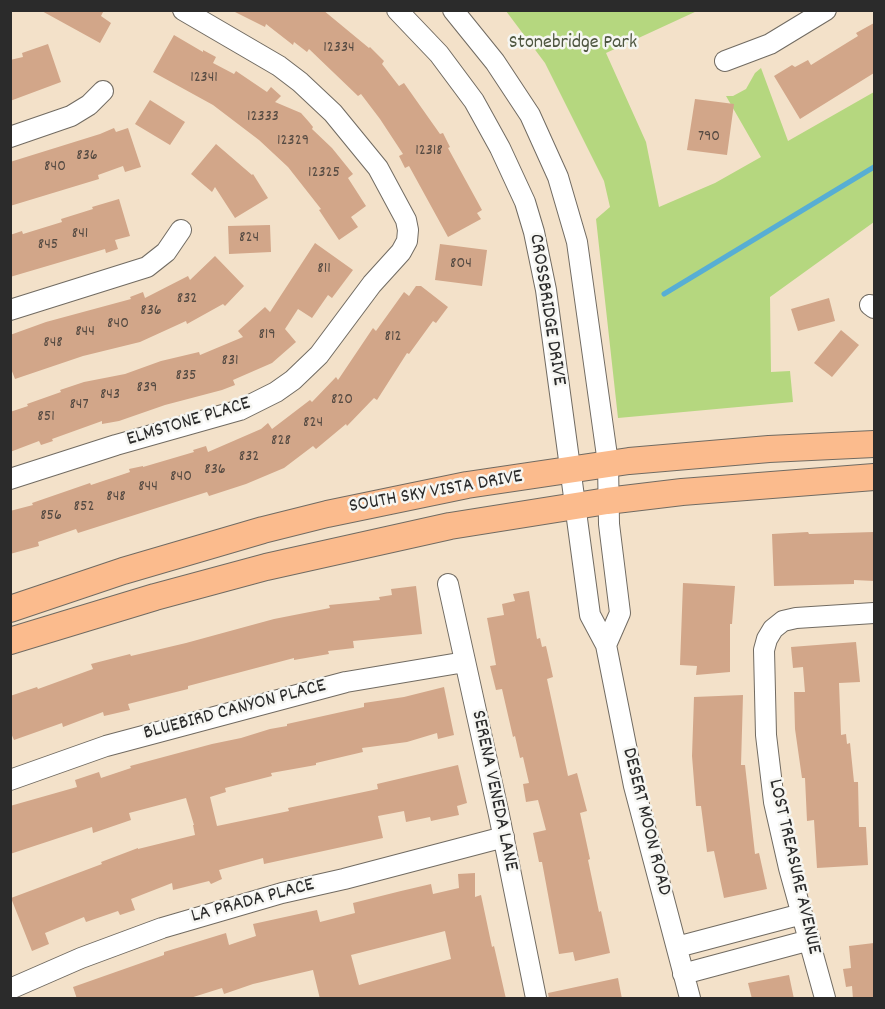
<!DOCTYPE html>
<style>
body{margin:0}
#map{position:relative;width:885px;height:1009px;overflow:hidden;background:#f3e1c9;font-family:Dekko,sans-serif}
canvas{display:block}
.frame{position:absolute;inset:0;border:12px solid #2b2b2b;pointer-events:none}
</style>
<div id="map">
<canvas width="885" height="1009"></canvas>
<div class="frame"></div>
</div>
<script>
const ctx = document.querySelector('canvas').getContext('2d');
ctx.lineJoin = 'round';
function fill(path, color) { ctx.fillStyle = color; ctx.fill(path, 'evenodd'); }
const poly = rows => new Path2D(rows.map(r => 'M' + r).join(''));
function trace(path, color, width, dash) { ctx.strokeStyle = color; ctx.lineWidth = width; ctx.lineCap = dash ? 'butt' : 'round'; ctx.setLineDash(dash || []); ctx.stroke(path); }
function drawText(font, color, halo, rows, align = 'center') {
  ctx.font = font + ' Dekko,sans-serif'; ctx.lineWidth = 5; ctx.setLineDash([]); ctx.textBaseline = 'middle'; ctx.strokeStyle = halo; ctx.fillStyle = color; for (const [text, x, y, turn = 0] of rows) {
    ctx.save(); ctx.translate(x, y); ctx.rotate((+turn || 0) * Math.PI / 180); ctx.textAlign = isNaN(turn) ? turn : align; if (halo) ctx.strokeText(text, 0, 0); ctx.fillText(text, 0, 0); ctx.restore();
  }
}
fill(poly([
 [506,11,697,11,606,53,646,142,659,207,715,183,761,157,726,96,733,96,746,89,755,73,761,68,788,141,874,92,874,222,770,297,771,372,790,371,793,402,618,418,596,219,610,207,604,181,545,63]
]), '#b5d77f');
trace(poly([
 [664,294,874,167]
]), '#57aed4', 5);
fill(poly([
 [40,10,104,10,101,16,111,23,100,43],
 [231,10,323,10,369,48,370,47,384,61,382,64,399,86,404,83,440,134,443,133,450,147,448,148,482,210,477,213,481,219,448,237,409,166,405,168,399,156,403,154,380,119,361,94,358,96,309,49,307,52,294,42,293,45,266,24,265,27],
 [874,23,874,73,800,119,774,76,792,65,795,67,808,60,811,65,858,36,856,33],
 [174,35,203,52,203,50,216,57,213,63,234,74,236,71,267,92,271,87,281,96,275,102,301,113,309,122,313,127,312,129,332,148,353,174,348,178,366,206,351,217,358,227,339,240,319,210,321,209,288,167,259,140,213,105,153,72],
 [48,44,61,82,10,101,10,60,23,57,22,53],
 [695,99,734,104,727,155,687,150],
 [150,100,185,122,170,145,135,124],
 [114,128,116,132,128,128,141,167,125,172,123,166,98,175,99,179,10,206,10,162,100,134],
 [216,144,252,175,253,174,268,198,235,218,215,187,212,192,191,174],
 [119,199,130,236,115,240,118,249,106,253,105,249,10,277,10,235,22,231,23,234,62,222,61,219,93,209,92,207],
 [270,225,271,252,229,254,228,226],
 [315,243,353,270,332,298,328,295,312,318,298,309,285,329,296,342,272,363,233,380,235,385,222,390,165,405,119,421,102,424,102,421,52,439,53,441,41,445,39,441,10,452,10,412,28,406,27,404,61,392,60,390,84,382,125,374,161,361,199,352,200,355,243,337,238,331,265,307,270,312],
 [440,244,487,250,482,286,435,280],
 [215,256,244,286,225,306,223,304,187,324,186,321,140,342,83,356,15,379,10,366,10,335,46,322,131,299,130,297,143,292,145,298,188,276,190,280],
 [416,286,421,286,448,307,436,323,433,321,409,354,407,353,377,400,374,398,347,426,346,424,316,449,313,446,284,468,246,484,209,496,207,492,78,533,76,529,38,542,39,546,10,554,10,511,33,505,32,503,90,483,91,485,130,472,129,469,143,466,143,467,194,452,193,450,206,446,208,452,261,429,268,423,272,429,310,400,312,402,336,377,338,380,373,328,376,331,404,292,409,296],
 [829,298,835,321,798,331,791,309],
 [841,330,859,345,832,377,814,363],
 [808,532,809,534,874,532,874,581,854,580,854,584,774,586,772,534],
 [683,583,735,586,732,624,730,624,730,672,696,675,697,666,680,665],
 [416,586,422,634,353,641,354,648,328,651,329,654,294,660,294,658,188,686,188,689,128,704,130,710,104,716,103,712,63,727,62,723,14,740,10,731,10,696,37,687,38,689,93,669,91,664,130,654,131,656,186,643,274,619,330,608,329,605,380,600,379,597,392,595,391,589],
 [529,591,537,639,540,638,542,647,546,646,553,677,547,679,568,776,577,773,587,811,580,813,590,859,588,860,599,912,601,911,610,953,575,961,573,952,559,954,542,862,539,862,533,833,546,830,538,800,526,802,523,784,529,783,523,757,520,758,515,736,513,737,502,689,496,690,490,666,496,665,487,618,504,615,502,604,515,601,513,594],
 [856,642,860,682,839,683,841,735,846,734,847,744,850,743,854,782,858,782,859,827,866,827,868,865,817,868,814,820,807,821,805,778,802,778,795,729,794,692,805,692,803,667,793,668,791,647],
 [444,687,454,735,438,739,437,733,407,742,362,748,363,752,316,763,316,765,271,773,272,776,225,788,226,792,210,797,217,826,289,811,288,808,378,789,377,784,458,765,467,803,457,806,459,815,431,821,430,817,406,822,404,811,378,816,383,838,264,864,263,858,219,870,222,879,211,884,209,881,173,890,172,883,131,899,135,910,120,915,118,911,86,922,84,917,45,933,49,944,32,951,11,898,102,864,101,862,138,848,138,849,195,835,193,825,194,825,186,798,129,813,131,820,93,833,92,827,10,854,10,806,77,787,75,780,99,772,101,778,131,768,130,766,212,744,241,738,270,729,287,726,287,724,364,707,364,703,404,697],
 [743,695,741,765,745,765,755,854,759,853,767,889,724,898,714,851,707,852,701,806,696,806,692,756,694,697],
 [475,873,475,897,481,895,492,947,494,946,506,999,320,999,313,970,253,984,224,994,222,988,187,999,77,999,73,987,164,955,164,952,226,933,229,945,256,936,253,924,317,910,320,922,355,913,353,903,401,891,431,884,433,894,459,888,458,874],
 [445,931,451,959,359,985,351,955],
 [874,943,874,999,853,999,852,986,846,987,843,969,851,968,849,946],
 [789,975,794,999,752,999,748,983],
 [618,978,622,999,549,999,548,993]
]), '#d2a689');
const minor = poly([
 [397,10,439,54,474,101,500,148,525,202,534,232,546,290,590,615,606,645,634,786,690,998],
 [453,10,495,62,530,115,558,177,577,242,608,463,609,524,620,613,606,645],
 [725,61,770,44,826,10],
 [10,137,71,116,89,105,103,91],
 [870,305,874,308],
 [10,310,147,267,166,252,181,230],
 [10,479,116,445,240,410,276,392,293,380,319,355,372,284,401,252,407,241,408,230,406,220,378,168,333,113,300,82,279,66,183,10],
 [448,584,499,815,536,998],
 [10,780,106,746,346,682,465,662],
 [677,947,802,914],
 [683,974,810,940],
 [10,989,81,958,162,928,282,893,344,879,504,837],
 [825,998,789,868,774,802,766,735,764,650,767,639,773,629,783,621,796,618,874,613]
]);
const major = poly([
 [10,609,123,571,263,530,327,514,467,485,629,461,769,449,874,444],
 [10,641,155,597,266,567,450,526,607,501,682,492,874,477]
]);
trace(minor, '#716b62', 22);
trace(major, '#716b62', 28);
trace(minor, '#fff', 20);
trace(major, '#fbbb8d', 26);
drawText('16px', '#554a42', null, [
 ["12334",339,49],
 ["12341",204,79],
 ["12333",263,118],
 ["790",709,138],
 ["12329",293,142],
 ["12318",429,152],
 ["836",87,157],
 ["840",55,168],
 ["12325",324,174],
 ["841",80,235],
 ["824",249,239],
 ["845",48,246],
 ["804",461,265],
 ["811",324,270],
 ["832",187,300],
 ["836",151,312],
 ["840",118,325],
 ["844",85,333],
 ["819",267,336],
 ["812",393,338],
 ["848",53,344],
 ["831",230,362],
 ["835",186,377],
 ["839",147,389],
 ["843",110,396],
 ["820",342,401],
 ["847",79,406],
 ["851",46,418],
 ["824",313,424],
 ["828",281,442],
 ["832",249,458],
 ["836",215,471],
 ["840",181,478],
 ["844",148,488],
 ["848",116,498],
 ["852",84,508],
 ["856",51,517]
]);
drawText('20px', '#4e5640', '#f6f6f2', [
 ["Stonebridge Park",573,44]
]);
drawText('20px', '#2b2b2b', '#f6f6f2', [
 ["CROSSBRIDGE DRIVE",546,310,81],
 ["ELMSTONE PLACE",189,423,-17],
 ["SOUTH SKY VISTA DRIVE",436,493,-10],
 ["BLUEBIRD CANYON PLACE",235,711,-15],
 ["SERENA VENEDA LANE",493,791,78],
 ["DESERT MOON ROAD",645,822,76],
 ["LOST TREASURE AVENUE",793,867,77],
 ["LA PRADA PLACE",253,902,-15]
]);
</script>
